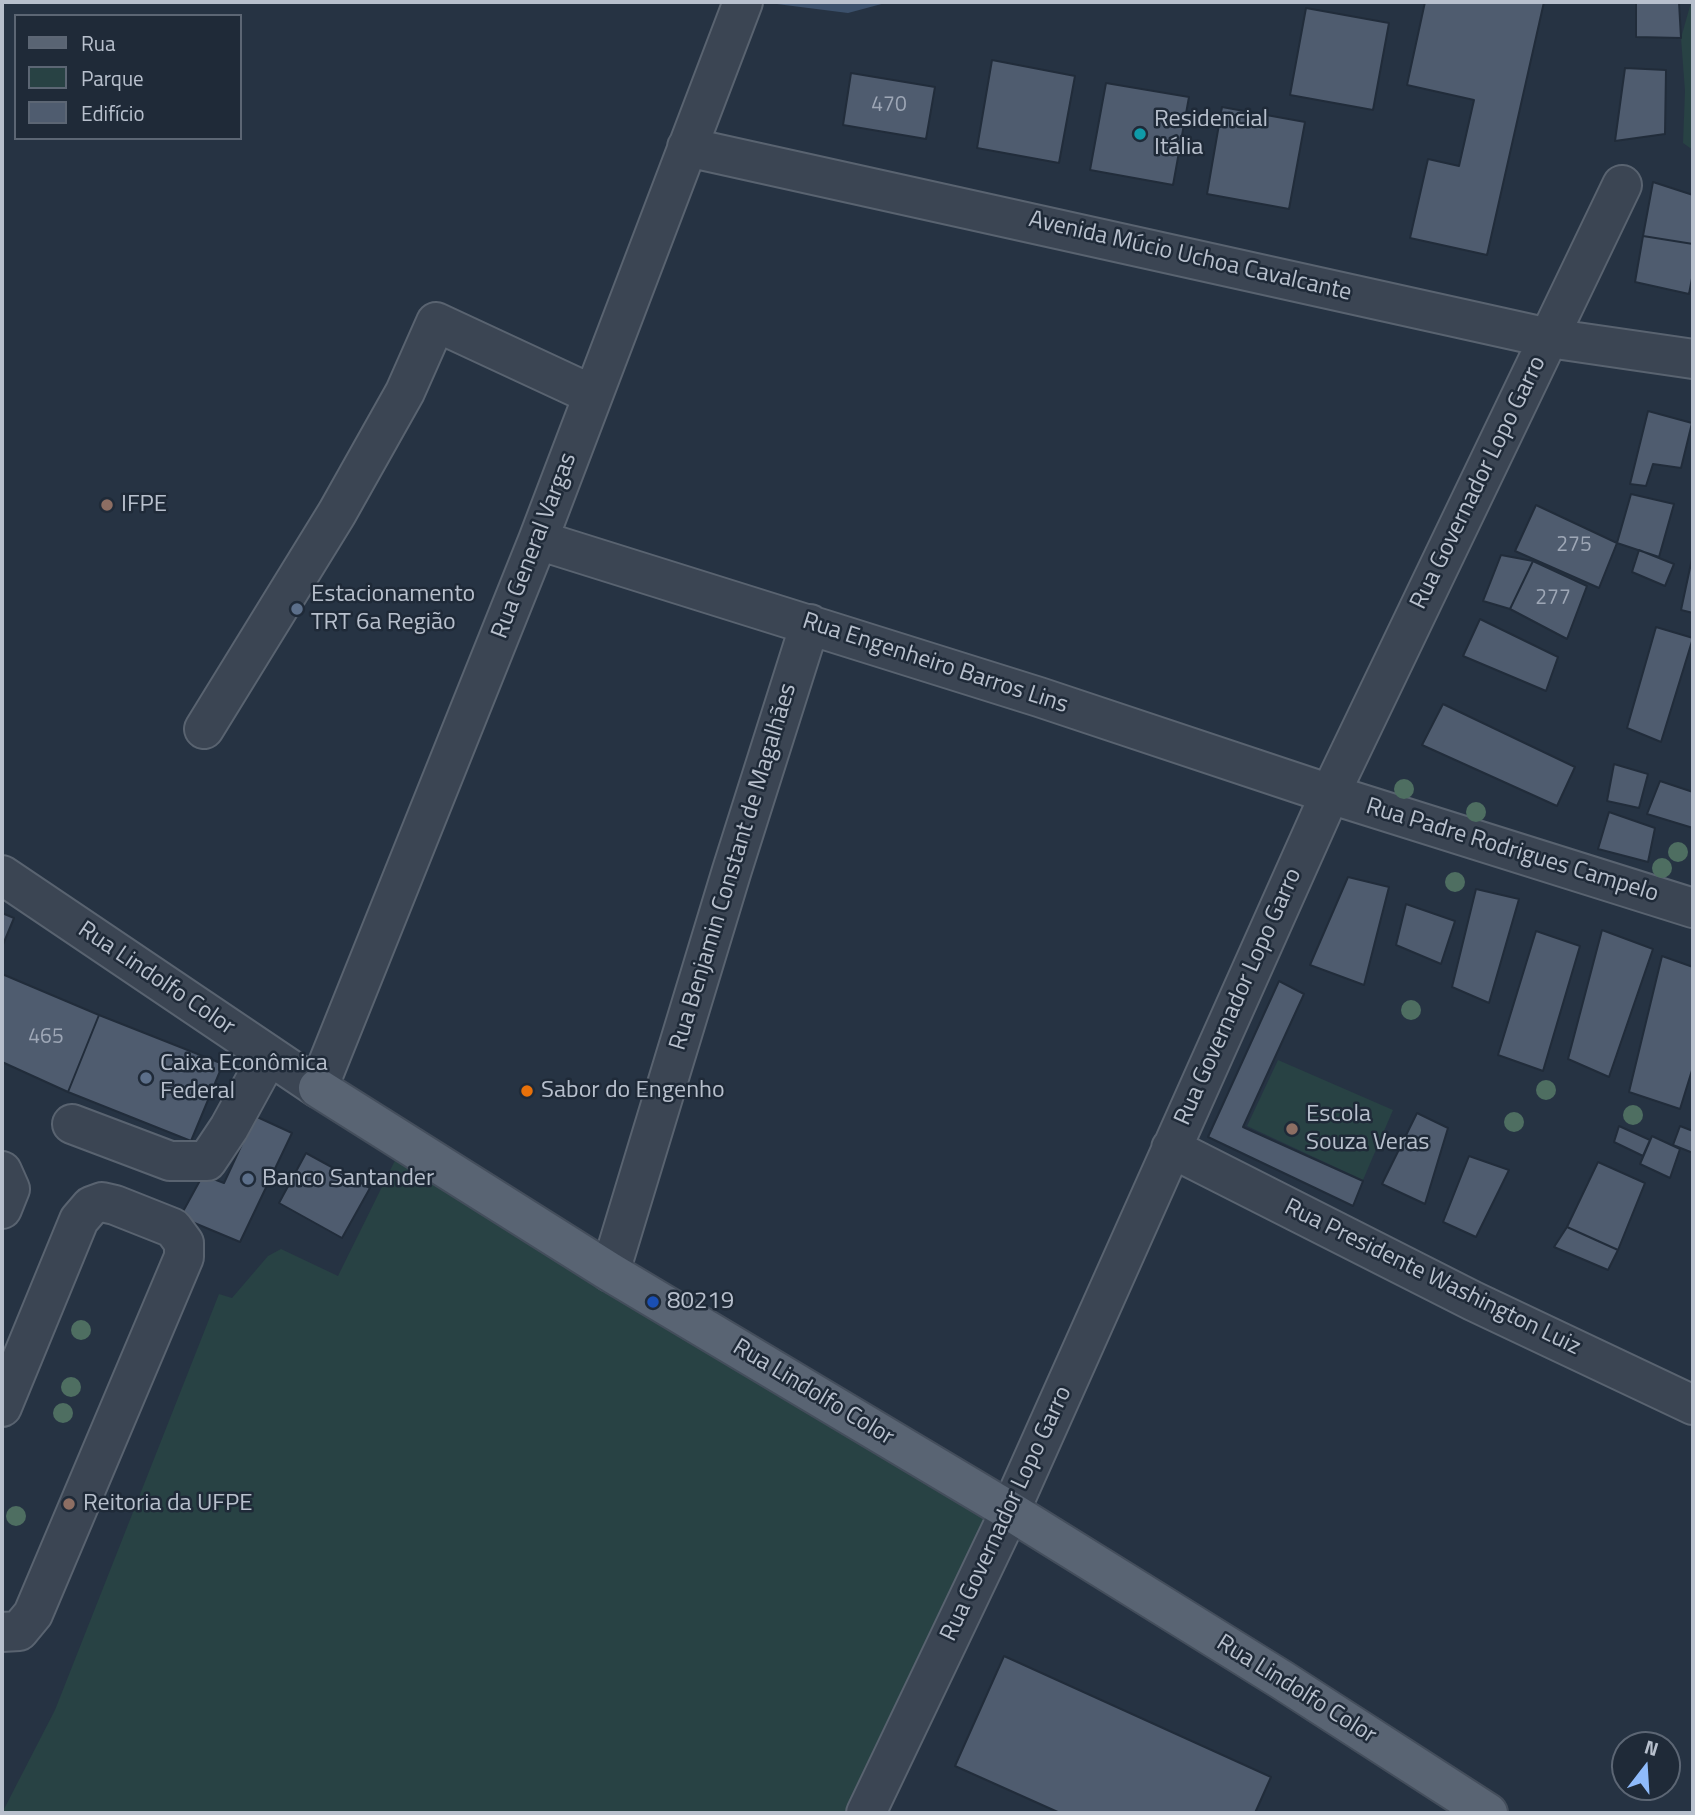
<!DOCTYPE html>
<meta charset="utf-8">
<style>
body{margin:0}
#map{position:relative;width:1695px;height:1815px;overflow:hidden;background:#263343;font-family:"Titillium Web",sans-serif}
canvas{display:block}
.frame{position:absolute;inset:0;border:4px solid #b8c0cd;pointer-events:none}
.legend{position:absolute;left:14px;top:14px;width:228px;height:126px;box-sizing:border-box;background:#1f2a38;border:2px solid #5c6674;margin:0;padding:9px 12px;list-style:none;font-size:21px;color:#b8c0cd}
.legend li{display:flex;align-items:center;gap:14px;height:35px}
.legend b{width:35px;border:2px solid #5c6674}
.north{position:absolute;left:1611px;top:1731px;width:70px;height:70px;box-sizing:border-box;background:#1f2a38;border:2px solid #5c6674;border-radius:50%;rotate:17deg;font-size:19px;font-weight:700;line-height:28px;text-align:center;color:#b8c0cd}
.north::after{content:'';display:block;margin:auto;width:24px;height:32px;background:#8fbbfb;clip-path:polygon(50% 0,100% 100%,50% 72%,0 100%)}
</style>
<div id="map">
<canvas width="1695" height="1815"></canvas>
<div class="frame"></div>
<ul class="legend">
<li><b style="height:9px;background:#596473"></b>Rua</li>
<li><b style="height:19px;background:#284244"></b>Parque</li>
<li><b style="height:19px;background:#4f5c6f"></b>Edifício</li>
</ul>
<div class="north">N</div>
</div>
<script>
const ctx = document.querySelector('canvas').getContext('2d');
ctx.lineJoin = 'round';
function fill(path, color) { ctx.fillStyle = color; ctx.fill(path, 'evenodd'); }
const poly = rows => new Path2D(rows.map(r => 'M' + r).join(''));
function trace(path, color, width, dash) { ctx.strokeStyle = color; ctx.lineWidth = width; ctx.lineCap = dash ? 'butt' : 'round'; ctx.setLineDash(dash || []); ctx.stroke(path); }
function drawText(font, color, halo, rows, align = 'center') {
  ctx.font = font + ' "Titillium Web",sans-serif'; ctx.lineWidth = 5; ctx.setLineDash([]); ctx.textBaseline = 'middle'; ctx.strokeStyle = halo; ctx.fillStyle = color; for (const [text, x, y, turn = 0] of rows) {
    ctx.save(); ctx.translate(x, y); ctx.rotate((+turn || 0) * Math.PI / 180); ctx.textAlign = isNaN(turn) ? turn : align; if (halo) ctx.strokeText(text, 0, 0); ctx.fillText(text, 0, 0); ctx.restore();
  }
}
fill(poly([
 [1693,5,1693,150,1683,143,1685,91,1681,38,1690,6],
 [1278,1060,1393,1110,1363,1180,1247,1126],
 [412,1126,995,1498,855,1813,2,1813,55,1710,219,1294,232,1298,268,1256,281,1249,338,1276]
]), '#284244');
fill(poly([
 [761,2,889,2,848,13]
]), '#3c516c');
const building = poly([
 [1425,2,1544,2,1487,255,1410,238,1428,159,1459,166,1474,100,1407,85,1425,2],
 [1636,2,1679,2,1681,38,1636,37,1636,2],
 [1306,8,1389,23,1373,110,1290,95,1306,8],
 [992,60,1075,76,1059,163,977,148,992,60],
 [1625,68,1666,70,1665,134,1615,141,1625,68],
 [851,73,935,87,926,139,843,125,851,73],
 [1106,83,1189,97,1173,185,1090,170,1106,83],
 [1222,107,1305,122,1289,209,1207,194,1222,107],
 [1653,182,1693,195,1693,244,1643,236,1653,182],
 [1643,236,1693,244,1693,273,1689,294,1635,282,1643,236],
 [1648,411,1692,423,1681,468,1653,464,1646,486,1630,484,1648,411],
 [1631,494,1674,504,1659,557,1617,543,1631,494],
 [1536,505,1617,543,1599,588,1515,551,1536,505],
 [1639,550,1674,564,1665,586,1632,572,1639,550],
 [1693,554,1693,613,1681,610,1693,554],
 [1501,555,1533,561,1510,609,1483,601,1501,555],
 [1533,561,1587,586,1567,639,1510,609,1533,561],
 [1480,619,1558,657,1546,691,1463,656,1480,619],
 [1656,627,1693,638,1661,742,1627,728,1656,627],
 [1443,704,1575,767,1557,806,1422,745,1443,704],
 [1614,764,1648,774,1639,808,1607,801,1614,764],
 [1660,781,1693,792,1693,828,1647,814,1660,781],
 [1609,812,1655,828,1648,862,1598,849,1609,812],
 [1348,877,1389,887,1364,985,1310,965,1348,877],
 [1476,889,1519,899,1489,1003,1452,987,1476,889],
 [1406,904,1455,921,1441,964,1396,945,1406,904],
 [2,913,14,918,2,947,2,913],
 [1602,930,1653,949,1609,1077,1568,1059,1602,930],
 [1536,931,1580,946,1543,1071,1498,1055,1536,931],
 [1662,956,1693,967,1693,1067,1680,1109,1629,1092,1662,956],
 [2,974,99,1015,68,1092,2,1062,2,974],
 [1279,981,1304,994,1243,1127,1363,1181,1353,1206,1208,1137,1279,981],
 [99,1015,223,1064,191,1141,68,1092,99,1015],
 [1417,1113,1448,1128,1425,1204,1382,1184,1417,1113],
 [255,1116,292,1133,240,1242,180,1217,203,1175,224,1183,255,1116],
 [1619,1126,1650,1140,1643,1156,1614,1142,1619,1126],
 [1680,1126,1693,1131,1693,1153,1673,1145,1680,1126],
 [1652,1136,1680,1149,1670,1178,1640,1164,1652,1136],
 [306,1153,370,1188,342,1238,279,1203,306,1153],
 [1469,1156,1509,1170,1476,1237,1443,1222,1469,1156],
 [1598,1162,1645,1183,1618,1250,1567,1227,1598,1162],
 [1567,1227,1618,1250,1608,1270,1554,1247,1567,1227],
 [1004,1656,1271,1777,1255,1813,1060,1813,955,1766,1004,1656]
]);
fill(building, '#4f5c6f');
trace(building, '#212c3a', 2);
const minor = poly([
 [687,147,1549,338,1693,359],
 [538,540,1039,697,1330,794,1693,908],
 [204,729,337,513,405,392,436,322,593,395],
 [2,875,318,1088,538,540,743,2],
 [72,1124,170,1161,207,1161,229,1128,269,1055],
 [1171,1148,1473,1301,1693,1405],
 [2,1171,10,1189,2,1209],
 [610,1272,732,870,810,624],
 [2,1407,79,1220,91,1206,102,1202,115,1205,173,1228,184,1243,184,1257,33,1614,19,1631,2,1632],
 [866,1813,1010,1511,1330,794,1622,185]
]);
const major = poly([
 [318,1088,610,1272,1010,1511,1282,1680,1488,1813]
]);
trace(minor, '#596370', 42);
trace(major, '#444e5c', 42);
trace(minor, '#3b4553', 38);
trace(major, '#596473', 38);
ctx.fillStyle = '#4e6e61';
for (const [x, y] of [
 [1404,789],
 [1476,812],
 [1678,852],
 [1662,868],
 [1455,882],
 [1411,1010],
 [1546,1090],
 [1633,1115],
 [1514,1122],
 [81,1330],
 [71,1387],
 [63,1413],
 [16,1516]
]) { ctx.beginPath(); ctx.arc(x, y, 10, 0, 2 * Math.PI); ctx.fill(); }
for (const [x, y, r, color] of [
 [1140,134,7,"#0f9aa8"],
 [107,505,7,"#8d6e63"],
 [297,609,7,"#5c6f8a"],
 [146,1078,7,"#5c6f8a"],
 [527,1091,7,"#e8710a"],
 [1292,1129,7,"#8d6e63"],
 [248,1179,7,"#5c6f8a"],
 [653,1302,7,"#1a4fb4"],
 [69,1504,7,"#8d6e63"]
]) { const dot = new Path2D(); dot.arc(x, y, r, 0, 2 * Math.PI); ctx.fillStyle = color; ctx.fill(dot); trace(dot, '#1f2a38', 2.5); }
drawText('21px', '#9ea7b6', null, [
 ["470",889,106],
 ["275",1574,546],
 ["277",1553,599],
 ["465",46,1038]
]);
drawText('24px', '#b8c0cd', '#1f2a38', [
 ["Residencial",1154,120],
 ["Itália",1154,148],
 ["IFPE",121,505],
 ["Estacionamento",311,595],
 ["TRT 6a Região",311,623],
 ["Caixa Econômica",160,1064],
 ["Federal",160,1092],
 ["Sabor do Engenho",541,1091],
 ["Escola",1306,1115],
 ["Souza Veras",1306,1143],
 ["Banco Santander",262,1179],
 ["80219",667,1302],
 ["Reitoria da UFPE",83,1504]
], 'left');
drawText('24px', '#b8c0cd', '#1f2a38', [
 ["Avenida Múcio Uchoa Cavalcante",1190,257,13],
 ["Rua Governador Lopo Garro",1479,483,-64],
 ["Rua General Vargas",535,546,-69],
 ["Rua Engenheiro Barros Lins",935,664,18],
 ["Rua Padre Rodrigues Campelo",1512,851,17],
 ["Rua Benjamin Constant de Magalhães",734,867,-73],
 ["Rua Lindolfo Color",156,979,34],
 ["Rua Governador Lopo Garro",1239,997,-66],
 ["Rua Presidente Washington Luiz",1432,1278,26],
 ["Rua Lindolfo Color",813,1393,31],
 ["Rua Governador Lopo Garro",1007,1514,-65],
 ["Rua Lindolfo Color",1296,1690,32]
]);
</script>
